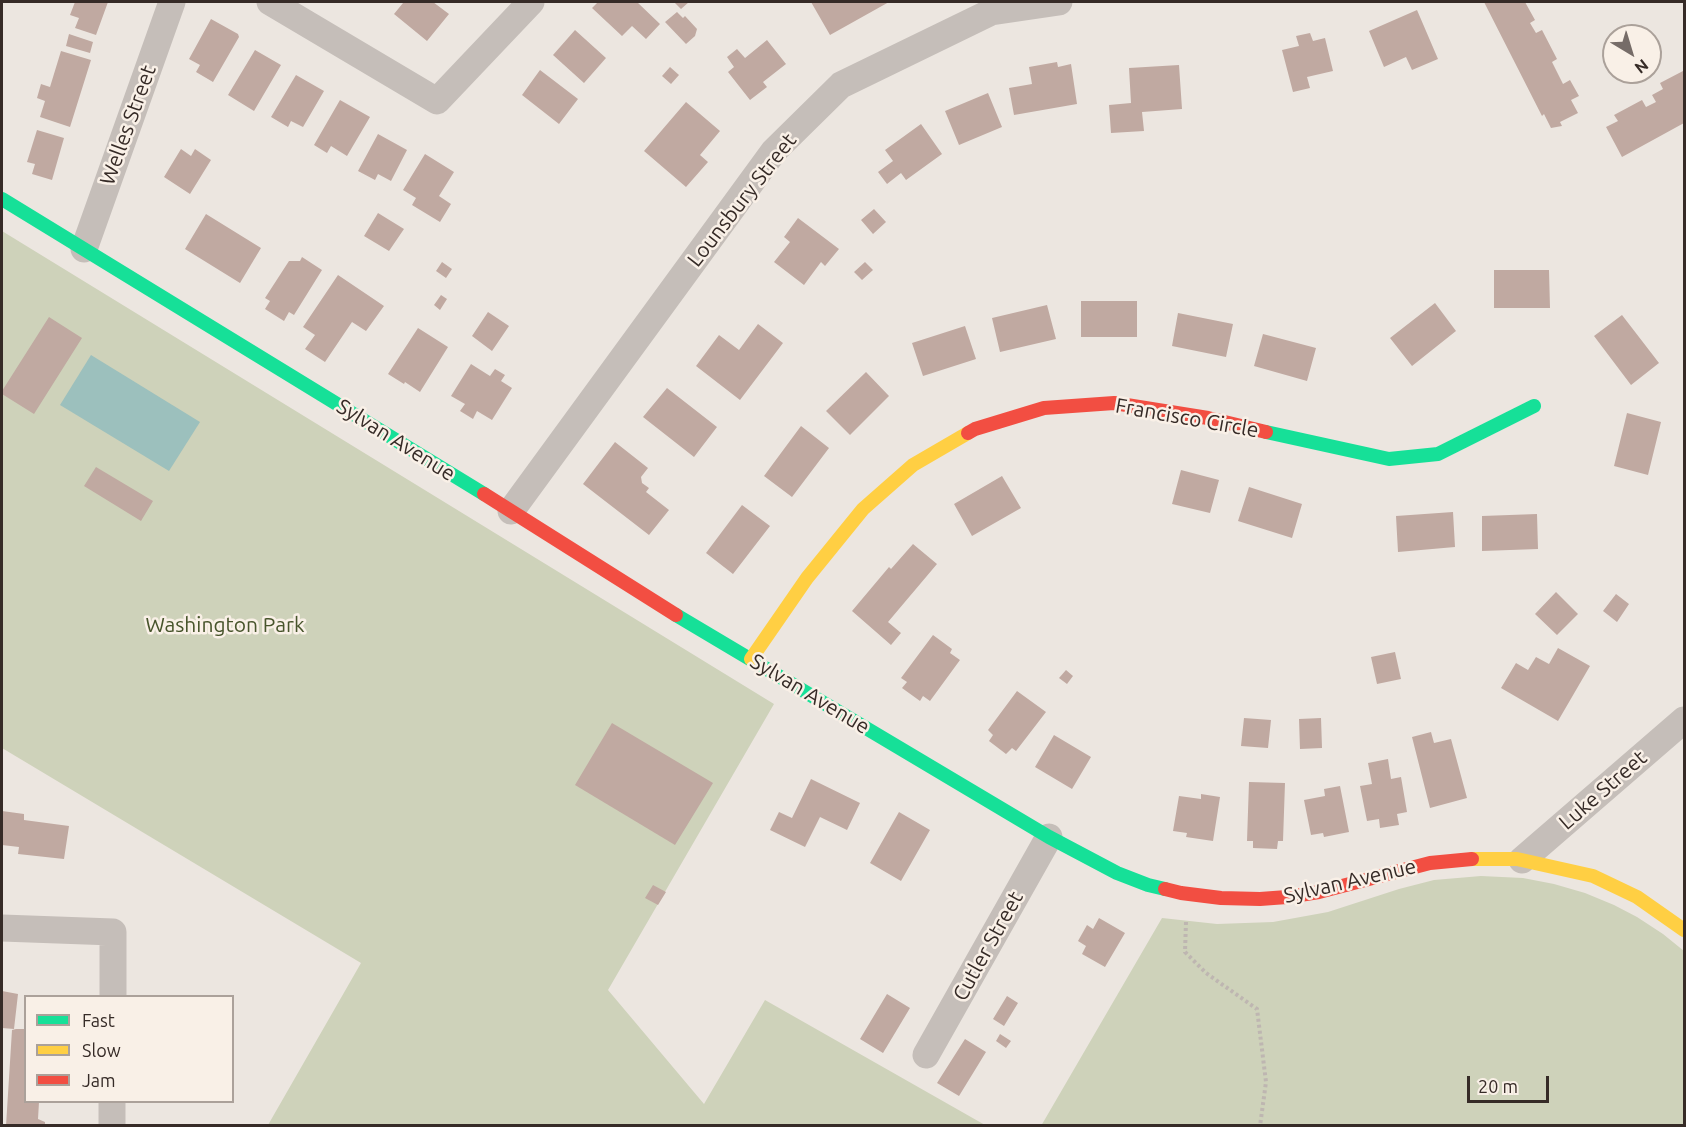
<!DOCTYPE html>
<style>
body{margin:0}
#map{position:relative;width:1686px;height:1127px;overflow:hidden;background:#ece6e0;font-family:Ubuntu,sans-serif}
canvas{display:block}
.frame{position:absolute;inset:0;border:3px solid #362b27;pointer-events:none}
.legend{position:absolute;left:24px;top:995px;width:210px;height:108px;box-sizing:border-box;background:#f9f0e7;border:2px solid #aba19a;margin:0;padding:8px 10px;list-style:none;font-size:18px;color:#362b27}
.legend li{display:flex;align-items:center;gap:12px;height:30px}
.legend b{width:30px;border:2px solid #aba19a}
.north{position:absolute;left:1602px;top:24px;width:60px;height:60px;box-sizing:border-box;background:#f9f0e7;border:2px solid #aba19a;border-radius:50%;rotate:142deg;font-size:16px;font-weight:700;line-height:24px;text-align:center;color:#362b27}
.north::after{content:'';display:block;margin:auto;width:21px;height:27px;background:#766c68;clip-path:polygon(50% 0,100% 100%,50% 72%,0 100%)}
.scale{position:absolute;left:1467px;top:1076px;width:82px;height:27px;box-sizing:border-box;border:3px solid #362b27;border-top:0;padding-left:8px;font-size:18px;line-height:21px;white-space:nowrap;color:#362b27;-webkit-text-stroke:4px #f9f0e7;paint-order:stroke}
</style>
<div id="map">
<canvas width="1686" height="1127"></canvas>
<div class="frame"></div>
<ul class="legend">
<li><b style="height:8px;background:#16e098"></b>Fast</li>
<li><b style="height:8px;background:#ffcf43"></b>Slow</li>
<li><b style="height:8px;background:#f24e42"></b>Jam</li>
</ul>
<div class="north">N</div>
<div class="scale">20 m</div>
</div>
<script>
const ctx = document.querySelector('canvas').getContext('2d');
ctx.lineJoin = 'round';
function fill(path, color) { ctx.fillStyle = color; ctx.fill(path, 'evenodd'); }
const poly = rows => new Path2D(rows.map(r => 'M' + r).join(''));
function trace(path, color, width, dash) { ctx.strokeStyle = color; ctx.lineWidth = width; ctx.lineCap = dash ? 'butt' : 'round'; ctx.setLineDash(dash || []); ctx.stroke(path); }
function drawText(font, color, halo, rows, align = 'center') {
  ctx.font = font + ' Ubuntu,sans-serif'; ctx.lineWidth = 5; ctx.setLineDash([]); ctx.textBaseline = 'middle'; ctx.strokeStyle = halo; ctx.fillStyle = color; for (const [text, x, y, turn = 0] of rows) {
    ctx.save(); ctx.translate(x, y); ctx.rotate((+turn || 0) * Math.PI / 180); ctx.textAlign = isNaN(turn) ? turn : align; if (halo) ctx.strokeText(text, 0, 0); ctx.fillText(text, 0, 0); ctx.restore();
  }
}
fill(poly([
 [2,231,774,704,608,990,704,1104,765,1000,985,1125,268,1125,361,963,2,748],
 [1481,876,1523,878,1554,884,1585,893,1614,905,1637,917,1663,934,1684,951,1684,1125,1041,1126,1162,918,1217,924,1273,922,1328,912,1399,889,1434,880]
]), '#ced2ba');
fill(poly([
 [91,355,200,422,169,471,60,405]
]), '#9cc0bd');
fill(poly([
 [75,2,108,2,96,35,75,28,79,18,70,15],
 [401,2,433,2,449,14,427,41,394,14,403,3],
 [598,2,637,2,660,24,646,39,632,26,622,36,592,8],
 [674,2,689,2,681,9],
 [811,2,889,2,830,35],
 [1484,2,1525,2,1535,20,1530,23,1536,33,1542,30,1557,59,1552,62,1563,84,1570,80,1579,96,1571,100,1578,113,1560,122,1562,126,1551,128,1544,114,1542,116],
 [1417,10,1438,59,1412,70,1406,57,1384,67,1369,31],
 [677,12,683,18,685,16,697,29,695,36,686,44,665,22],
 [211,19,238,34,239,37,213,82,196,72,200,65,189,59],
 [575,30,606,58,584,83,553,55],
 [1310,33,1313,41,1325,38,1333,71,1307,77,1310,88,1293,92,1282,50,1299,46,1296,36],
 [69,34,93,42,90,53,66,46],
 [767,40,786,64,763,82,767,87,750,100,728,72,734,67,727,57,737,49,745,58],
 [255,50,281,65,254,111,228,95],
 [61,51,91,60,70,127,40,117,45,101,37,98,41,84,50,87],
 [1057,62,1058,67,1071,64,1077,104,1014,115,1009,88,1032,84,1029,67],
 [1179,65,1182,109,1142,112,1144,131,1111,133,1109,105,1131,103,1129,68],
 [670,67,679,75,671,84,662,76],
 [540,70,578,99,559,124,522,95],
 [1683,71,1684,74,1684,123,1622,157,1606,127,1618,121,1614,115,1642,100,1646,107,1656,102,1652,95,1663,89,1660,83],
 [296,75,324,91,303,127,291,121,288,127,271,117],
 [988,93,1002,127,959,145,945,111],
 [340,100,370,117,347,156,331,146,327,153,314,145],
 [686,102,720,131,700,155,708,162,686,187,644,151],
 [921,124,942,154,906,180,901,173,887,184,878,172,893,161,885,150],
 [37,130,64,138,52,180,32,174,35,164,27,162],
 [378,134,407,150,391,181,378,174,375,180,358,171],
 [181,149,191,156,195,149,211,160,190,194,164,177],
 [425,154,454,172,439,196,451,204,440,222,412,205,416,198,403,190],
 [874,209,886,222,873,234,861,220],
 [378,213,404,229,389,251,364,236],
 [206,214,261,248,240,283,185,249],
 [798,218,839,249,825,266,821,262,804,285,774,262,790,242,784,237],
 [302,257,322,270,294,315,289,312,284,321,265,309,270,301,265,298,289,261,300,261],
 [442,262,452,269,446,278,436,271],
 [865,262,873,270,862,280,854,272],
 [1494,270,1549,270,1550,308,1494,308],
 [338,275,384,306,366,331,352,322,325,362,305,349,315,335,303,327],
 [441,295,447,299,440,310,434,305],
 [1081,301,1137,301,1137,337,1081,337],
 [1435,303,1456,331,1412,366,1390,338],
 [1047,305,1056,339,1000,352,992,318],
 [488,312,509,326,492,351,472,336],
 [1178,313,1233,324,1226,357,1172,346],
 [1622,315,1659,363,1631,385,1594,336],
 [49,317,82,338,34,414,2,394,2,391],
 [758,324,783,343,740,400,696,366,719,335,739,350],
 [965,326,976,359,923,376,912,343],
 [418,328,448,347,420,392,405,382,404,384,388,374],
 [1263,334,1316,348,1307,381,1254,366],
 [471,364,490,376,495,369,505,375,501,381,512,388,492,420,477,411,473,419,460,411,465,404,451,396],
 [866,372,889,396,850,435,826,411],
 [667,388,717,427,694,457,643,417],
 [1627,413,1661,422,1648,475,1614,466],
 [801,426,829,448,792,497,764,476],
 [615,442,648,468,641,477,642,483,649,488,646,492,669,510,649,535,583,484],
 [96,467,153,501,141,521,84,486],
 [1181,470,1219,480,1210,513,1172,504],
 [1002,476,1021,508,972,536,954,504],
 [1249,487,1302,504,1292,538,1238,521],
 [742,505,770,526,733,574,706,553],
 [1453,512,1455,547,1398,552,1396,516],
 [1537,514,1538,549,1482,551,1482,516],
 [913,544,937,564,888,622,901,633,891,645,852,611,889,567,891,569],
 [1556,592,1578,614,1557,635,1535,614],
 [1616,594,1629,604,1617,622,1603,611],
 [933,635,952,649,950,653,960,660,930,701,923,696,920,701,902,688,907,682,901,678],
 [1558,648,1590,666,1558,721,1501,688,1516,663,1528,670,1536,657,1549,664],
 [1395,652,1401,679,1377,684,1371,657],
 [1066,670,1073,676,1067,684,1059,678],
 [1017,691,1046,712,1016,751,1012,748,1006,754,989,741,993,735,988,730],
 [1244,718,1271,720,1268,748,1241,746],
 [1321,718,1322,748,1300,749,1299,719],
 [612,723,713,783,675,845,575,785],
 [1431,732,1434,743,1451,739,1467,798,1430,808,1412,737],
 [1054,735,1091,757,1072,789,1035,767],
 [1388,759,1391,779,1401,777,1407,812,1397,814,1399,825,1380,828,1379,819,1367,821,1360,786,1372,784,1368,763],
 [811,779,860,803,847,830,820,817,805,847,770,830,779,812,792,818],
 [1249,782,1285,783,1283,841,1278,841,1277,849,1253,848,1253,841,1247,841],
 [1340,786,1349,832,1324,837,1323,833,1311,835,1304,800,1325,796,1324,789],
 [1201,794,1220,797,1213,841,1186,837,1187,833,1173,831,1179,796,1201,799],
 [2,811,24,814,24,820,69,826,64,859,18,854,19,847,2,845],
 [899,812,930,830,901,881,870,863],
 [653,885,666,892,658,905,645,898],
 [1099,918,1125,933,1105,967,1082,954,1086,946,1078,941,1087,925,1093,929],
 [2,991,18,994,14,1029,2,1028],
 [887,994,910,1008,883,1053,860,1039],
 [1007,996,1018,1003,1004,1026,993,1019],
 [16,1029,26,1029,26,1102,39,1102,38,1119,45,1122,45,1126,6,1126,12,1030],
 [1000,1034,1011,1041,1006,1048,996,1041],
 [965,1039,986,1052,959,1096,937,1083]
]), '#c0a9a1');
trace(poly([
 [1186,922,1185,952,1206,973,1257,1009,1266,1082,1260,1126]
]), '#beb6b1', 4, [3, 3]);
trace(poly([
 [270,2,437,101,531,2],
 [84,249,172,2],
 [511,511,774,151,841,85,991,12,1059,2],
 [1522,860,1684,720],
 [2,928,113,932,113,996],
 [926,1055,1049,837],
 [112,1126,112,1102]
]), '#c5beb9', 27);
trace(poly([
 [2,199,484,494],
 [1266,432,1389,459,1438,454,1534,406],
 [676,615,1049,837,1117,873,1148,885,1165,889]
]), '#16e098', 14);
trace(poly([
 [751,659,807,578,863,509,913,465,968,433],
 [1472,859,1517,859,1593,876,1637,897,1684,930]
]), '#ffcf43', 14);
trace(poly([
 [968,433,975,429,1044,408,1114,403,1208,418,1266,432],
 [484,494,676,615],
 [1165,889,1181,893,1221,898,1260,899,1287,897,1319,892,1430,863,1472,859]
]), '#f24e42', 14);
drawText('21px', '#362b27', '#f9f0e7', [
 ["Welles Street",128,125,-70],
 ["Lounsbury Street",742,200,-52],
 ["Francisco Circle",1187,418,10],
 ["Sylvan Avenue",396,440,32],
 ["Sylvan Avenue",810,694,31],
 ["Luke Street",1603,790,-41],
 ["Sylvan Avenue",1350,881,-13],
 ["Cutler Street",988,946,-61]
]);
drawText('21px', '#47542b', '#f9f0e7', [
 ["Washington Park",225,625]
]);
</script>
